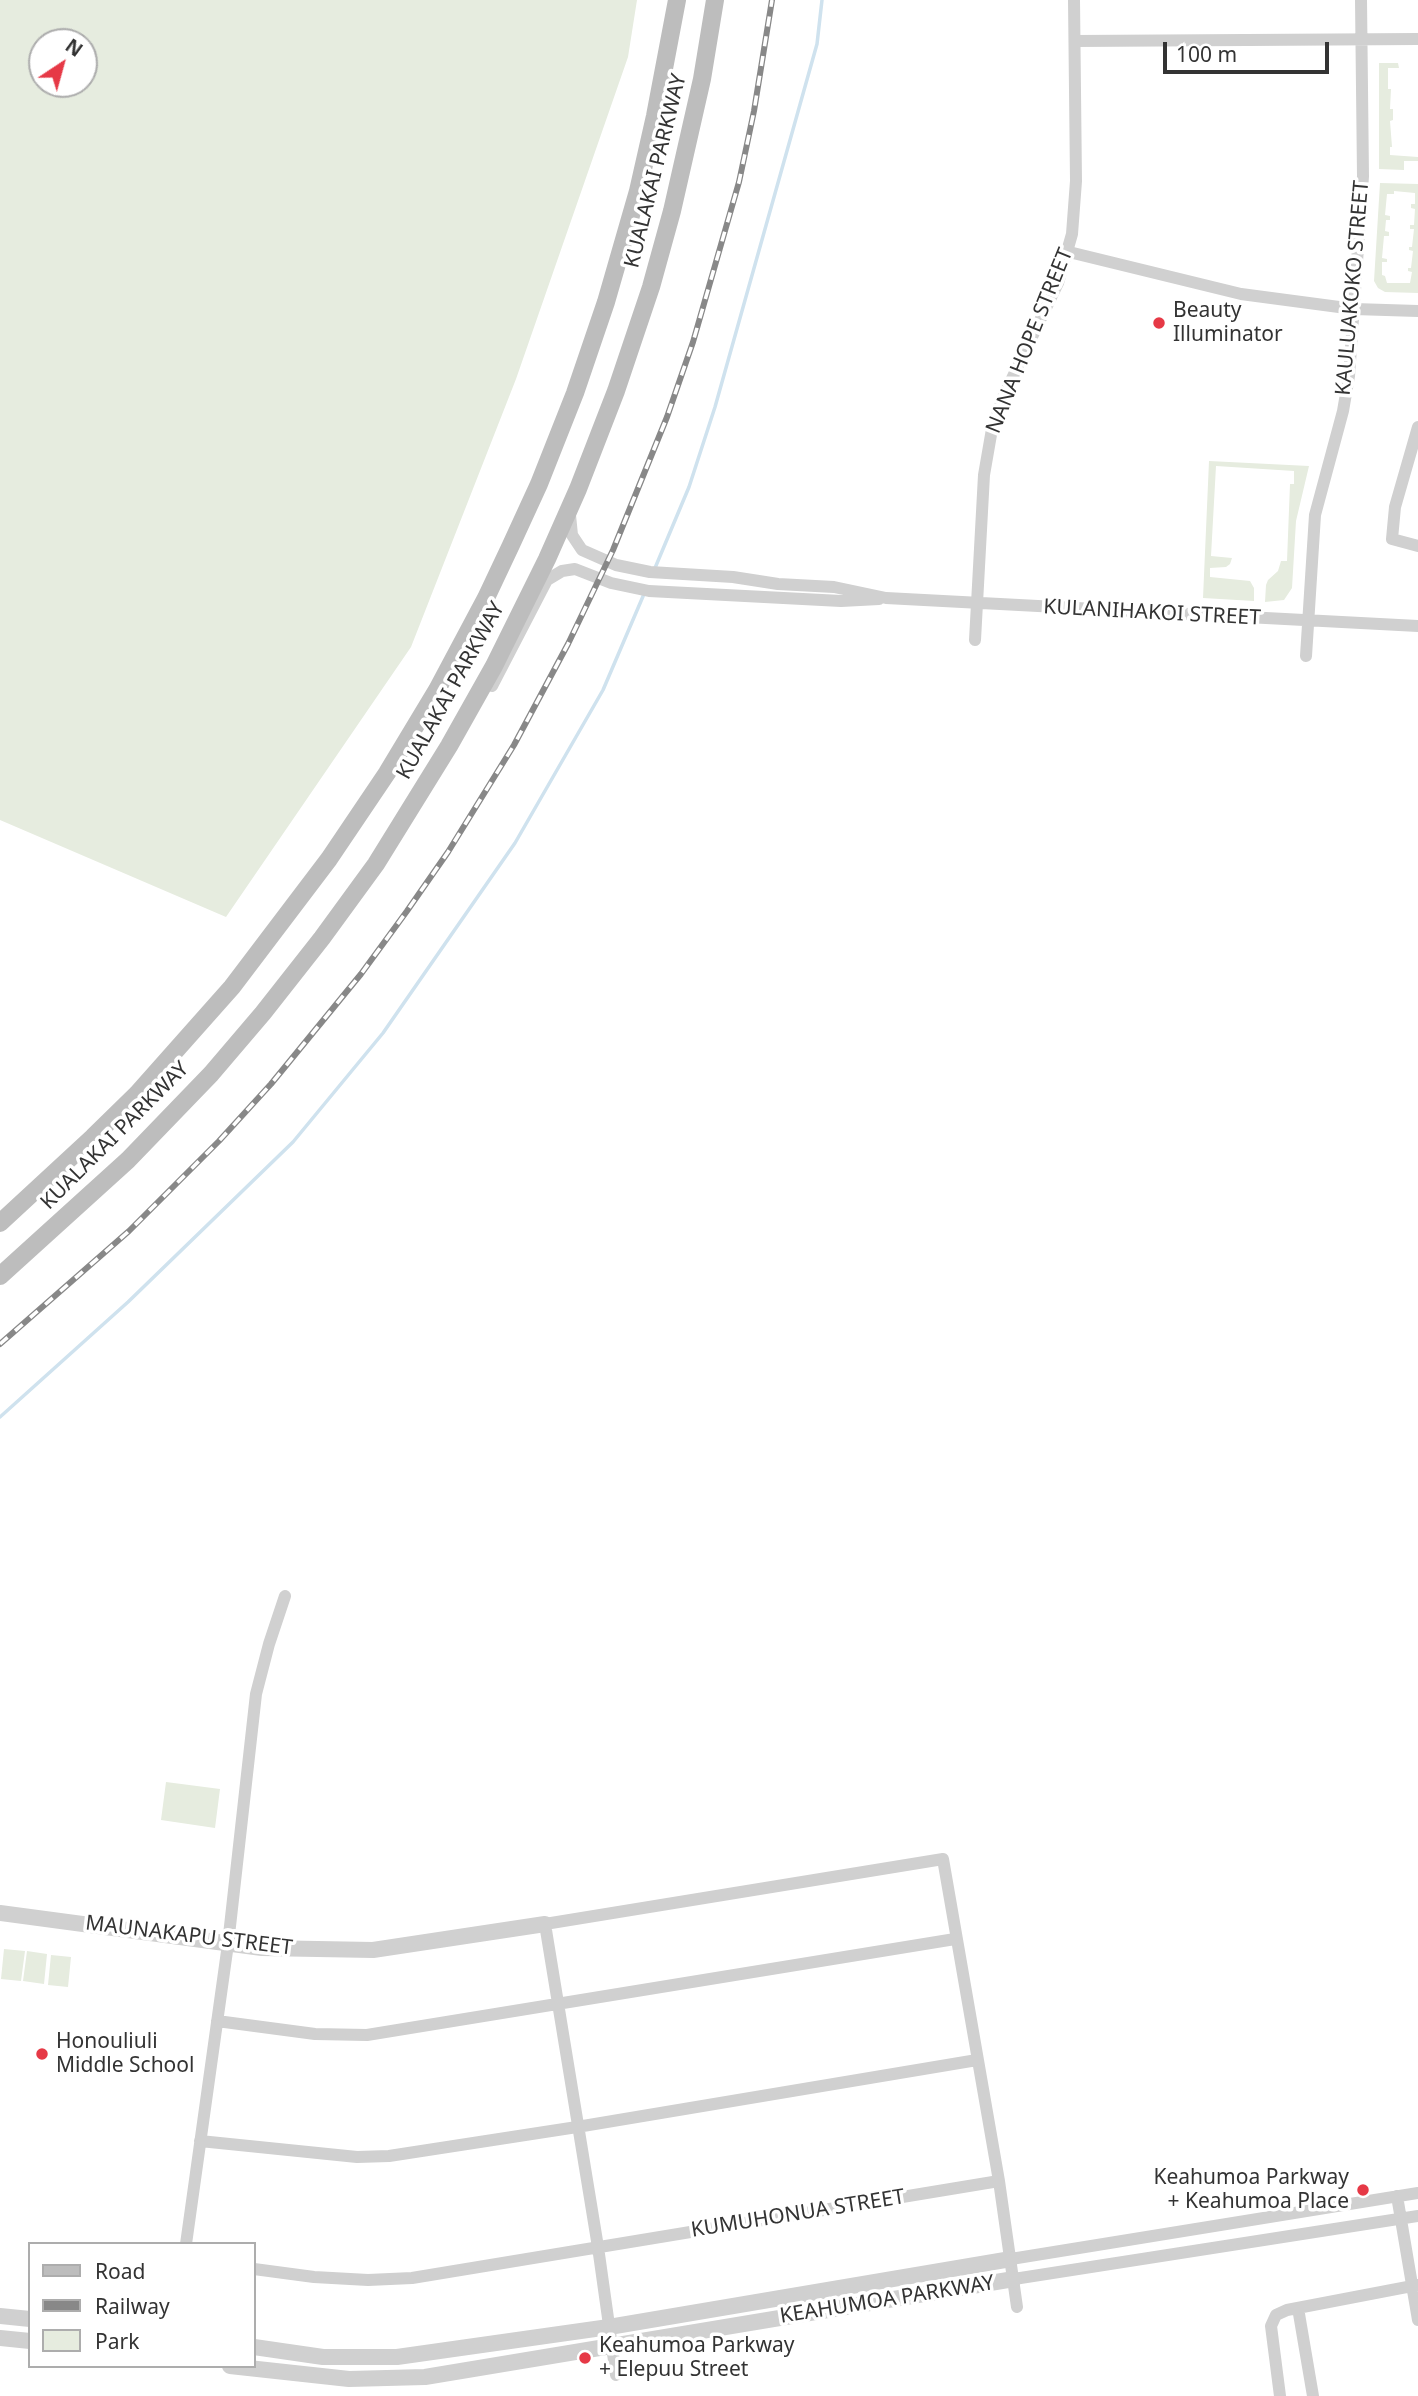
<!DOCTYPE html>
<style>
body{margin:0}
#map{position:relative;width:1418px;height:2396px;overflow:hidden;background:#fff;font-family:"Noto Sans",sans-serif}
canvas{display:block}
.legend{position:absolute;left:28px;top:2242px;width:228px;height:126px;box-sizing:border-box;background:#fff;border:2px solid #adadad;margin:0;padding:9px 12px;list-style:none;font-size:21px;color:#333}
.legend li{display:flex;align-items:center;gap:14px;height:35px}
.legend b{width:35px;border:2px solid #adadad}
.north{position:absolute;left:28px;top:28px;width:70px;height:70px;box-sizing:border-box;background:#fff;border:2px solid #adadad;border-radius:50%;rotate:36deg;font-size:19px;font-weight:700;line-height:28px;text-align:center;color:#333}
.north::after{content:'';display:block;margin:auto;width:24px;height:32px;background:#e63946;clip-path:polygon(50% 0,100% 100%,50% 72%,0 100%)}
.scale{position:absolute;left:1163px;top:42px;width:166px;height:32px;box-sizing:border-box;border:4px solid #333;border-top:0;padding-left:9px;font-size:21px;line-height:24px;white-space:nowrap;color:#333;-webkit-text-stroke:5px #fff;paint-order:stroke}
</style>
<div id="map">
<canvas width="1418" height="2396"></canvas>
<ul class="legend">
<li><b style="height:9px;background:#bdbdbd"></b>Road</li>
<li><b style="height:9px;background:#888"></b>Railway</li>
<li><b style="height:19px;background:#e6ecdf"></b>Park</li>
</ul>
<div class="north">N</div>
<div class="scale">100 m</div>
</div>
<script>
const ctx = document.querySelector('canvas').getContext('2d');
ctx.lineJoin = 'round';
function fill(path, color) { ctx.fillStyle = color; ctx.fill(path, 'evenodd'); }
const poly = rows => new Path2D(rows.map(r => 'M' + r).join(''));
function trace(path, color, width, dash) { ctx.strokeStyle = color; ctx.lineWidth = width; ctx.lineCap = dash ? 'butt' : 'round'; ctx.setLineDash(dash || []); ctx.stroke(path); }
function drawText(font, color, halo, rows, align = 'center') {
  ctx.font = font + ' "Noto Sans",sans-serif'; ctx.lineWidth = 7; ctx.setLineDash([]); ctx.textBaseline = 'middle'; ctx.strokeStyle = halo; ctx.fillStyle = color; for (const [text, x, y, turn = 0] of rows) {
    ctx.save(); ctx.translate(x, y); ctx.rotate((+turn || 0) * Math.PI / 180); ctx.textAlign = isNaN(turn) ? turn : align; if (halo) ctx.strokeText(text, 0, 0); ctx.fillText(text, 0, 0); ctx.restore();
  }
}
fill(poly([
 [0,0,637,0,628,57,516,379,411,647,226,917,0,820],
 [42,42,84,42,84,84,42,84],
 [1379,63,1398,63,1399,68,1388,68,1388,89,1391,89,1390,109,1393,109,1393,120,1390,121,1392,147,1390,147,1390,155,1418,157,1418,161,1404,161,1404,170,1379,169],
 [1380,183,1418,184,1418,293,1385,292,1378,288,1374,281],
 [1394,191,1415,193,1415,204,1411,204,1411,208,1415,209,1414,225,1410,225,1410,229,1414,229,1412,247,1409,247,1409,250,1413,251,1411,268,1408,268,1408,271,1412,272,1410,283,1387,283,1385,276,1382,275,1382,262,1387,262,1387,259,1382,258,1384,236,1389,236,1389,232,1385,231,1386,220,1390,220,1390,216,1385,215,1387,194,1394,194],
 [1209,461,1309,466,1296,521,1292,588,1284,600,1265,602,1266,585,1268,580,1278,571,1281,561,1287,561,1290,484,1294,484,1294,471,1216,466,1211,556,1232,558,1230,564,1226,567,1210,568,1210,577,1250,581,1254,588,1254,601,1203,598],
 [166,1782,220,1789,215,1828,161,1820],
 [4,1949,25,1951,21,1981,1,1979],
 [27,1951,47,1954,44,1984,23,1981],
 [51,1955,71,1957,68,1987,48,1985]
]), '#e6ecdf');
trace(poly([
 [655,568,689,487,715,407,817,44,822,0],
 [0,1417,128,1302,293,1142,383,1033,515,843,603,690,644,594]
]), '#cfe2ee', 3.5);
trace(poly([
 [1075,41,1418,39],
 [1069,252,1241,294,1354,309,1418,311],
 [1418,427,1395,507,1392,539,1418,546],
 [570,515,572,535,582,550,616,565,650,572,733,577,778,584,834,587,886,598,1418,626],
 [975,640,984,475,992,429,1004,395,1058,283,1072,234,1076,181,1074,0],
 [1306,656,1315,515,1343,411,1349,376,1363,176,1361,0],
 [492,686,547,580,562,571,575,569,611,583,649,591,841,601,879,599],
 [217,2021,315,2034,367,2035,955,1939],
 [200,2141,357,2157,389,2156,577,2127,977,2060],
 [1397,2196,1418,2320],
 [186,2244,228,1944,256,1694,269,1644,285,1596],
 [1011,2259,1418,2193],
 [254,2269,314,2277,368,2280,412,2278,999,2181],
 [1014,2279,1418,2216],
 [1298,2308,1313,2396],
 [616,2375,598,2247,545,1924,943,1859,999,2181,1017,2307],
 [1280,2396,1271,2326,1276,2315,1287,2310,1418,2285]
]), '#d0d0d0', 12);
trace(poly([
 [0,1913,262,1948,373,1950,545,1924],
 [0,2316,30,2319],
 [0,2338,30,2341],
 [254,2347,323,2357,397,2357,609,2327,1011,2259],
 [230,2366,349,2379,425,2377,1014,2279]
]), '#d0d0d0', 16);
trace(poly([
 [0,1223,93,1137,137,1094,232,987,329,859,387,773,437,690,486,598,511,545,539,484,575,393,606,302,638,191,655,116,677,0],
 [0,1276,128,1160,211,1074,263,1013,322,938,376,864,449,746,494,666,547,559,578,489,616,391,651,287,672,211,702,79,715,0]
]), '#bdbdbd', 18);
const rail = poly([
 [0,1344,129,1231,219,1141,271,1084,361,974,407,911,448,852,514,745,568,644,613,550,667,417,693,342,739,182,754,111,772,0]
]);
trace(rail, '#888', 6);
trace(rail, '#fff', 3.5, [10]);
for (const [x, y, r, color] of [
 [1159,323,7,"#e63946"],
 [42,2054,7,"#e63946"],
 [1363,2190,7,"#e63946"],
 [585,2358,7,"#e63946"]
]) { const dot = new Path2D(); dot.arc(x, y, r, 0, 2 * Math.PI); ctx.fillStyle = color; ctx.fill(dot); trace(dot, '#fff', 2.5); }
drawText('21px', '#333', '#fff', [
 ["KUALAKAI PARKWAY",656,171,-76],
 ["KAULUAKOKO STREET",1353,288,-85],
 ["NANA HOPE STREET",1030,341,-68],
 ["KULANIHAKOI STREET",1152,613,3],
 ["KUALAKAI PARKWAY",451,691,-61],
 ["KUALAKAI PARKWAY",115,1136,-45],
 ["MAUNAKAPU STREET",189,1936,7],
 ["KUMUHONUA STREET",798,2214,-9],
 ["KEAHUMOA PARKWAY",887,2300,-9]
]);
drawText('21px', '#333', '#fff', [
 ["Beauty",1173,311],
 ["Illuminator",1173,335],
 ["Honouliuli",56,2042],
 ["Middle School",56,2066],
 ["Keahumoa Parkway",1349,2178,"right"],
 ["+ Keahumoa Place",1349,2202,"right"],
 ["Keahumoa Parkway",599,2346],
 ["+ Elepuu Street",599,2370]
], 'left');
</script>
